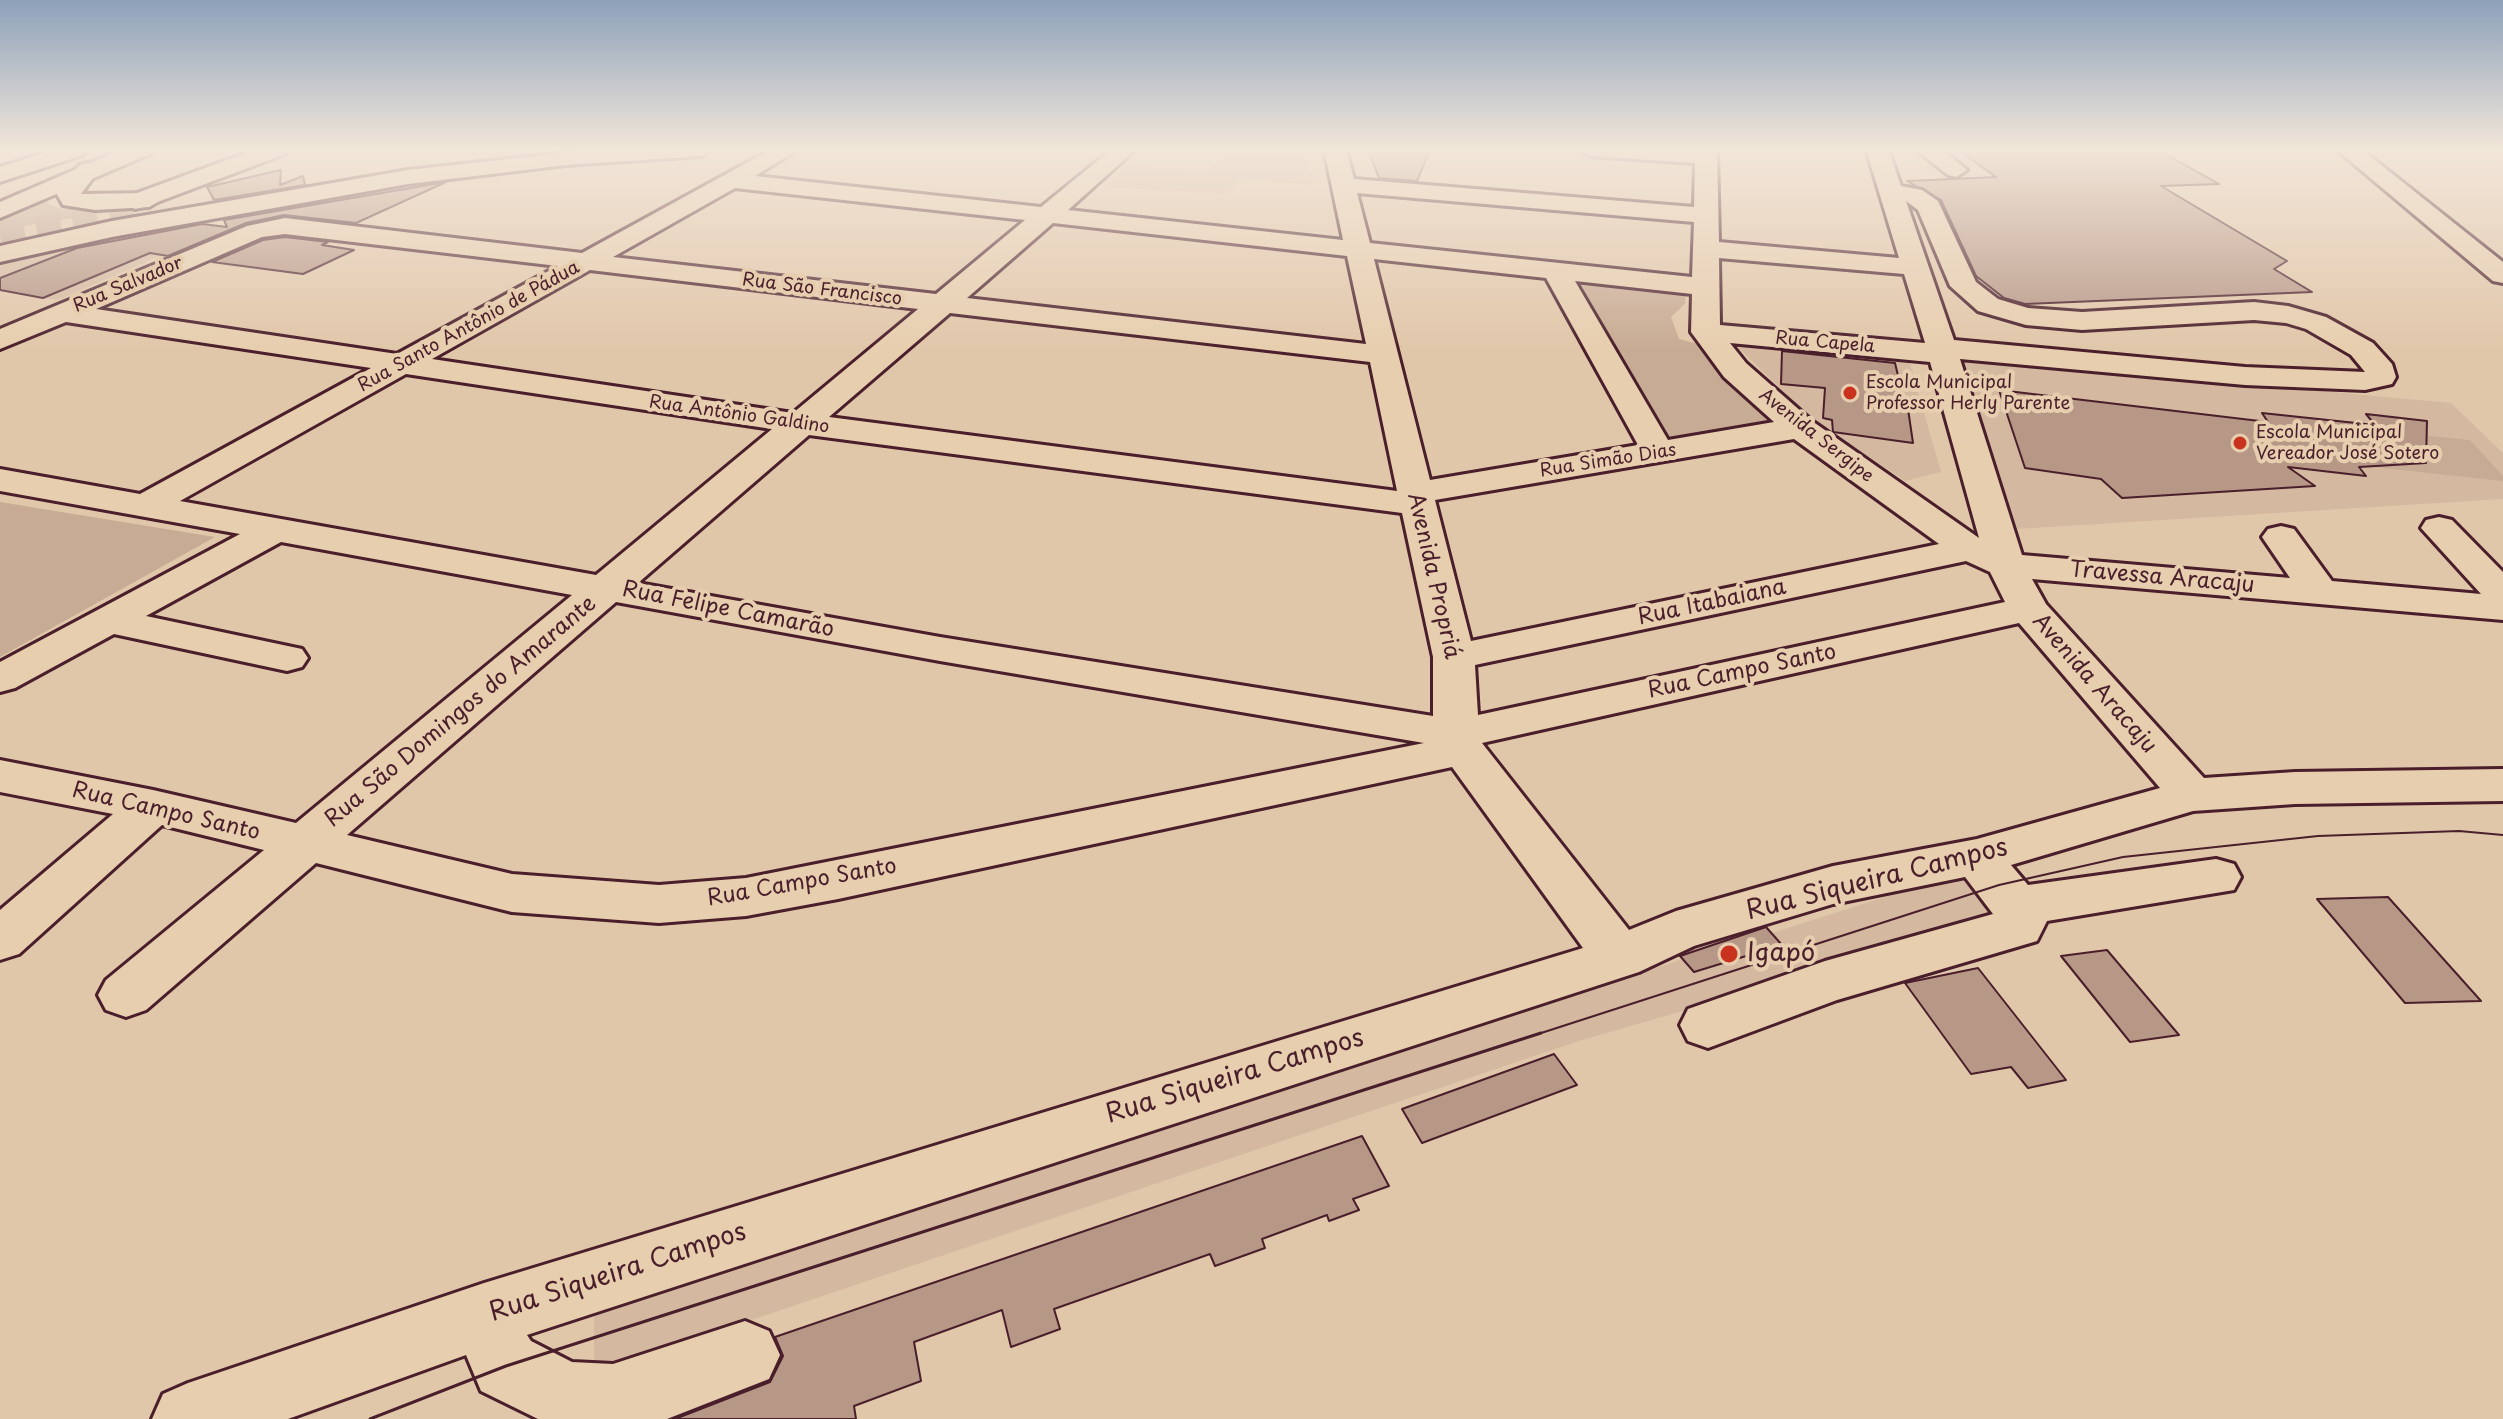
<!DOCTYPE html>
<meta charset="utf-8">
<style>
body{margin:0}
canvas{display:block;background:#e1c7aa}
</style>
<canvas width="2503" height="1419"></canvas>
<script>
const ctx = document.querySelector('canvas').getContext('2d');
ctx.lineJoin = 'round';
function fill(path, color) { ctx.fillStyle = color; ctx.fill(path, 'evenodd'); }
const poly = rows => new Path2D(rows.map(r => 'M' + r).join(''));
function trace(path, color, width, dash) { ctx.strokeStyle = color; ctx.lineWidth = width; ctx.lineCap = dash ? 'butt' : 'round'; ctx.setLineDash(dash || []); ctx.stroke(path); }
function drawText(font, color, halo, rows, align = 'center') {
  ctx.font = font + ' "Playpen Sans",sans-serif'; ctx.lineWidth = 8; ctx.setLineDash([]); ctx.textBaseline = 'middle'; ctx.strokeStyle = halo; ctx.fillStyle = color; for (const [text, x, y, turn = 0] of rows) {
    ctx.save(); ctx.translate(x, y); ctx.rotate((+turn || 0) * Math.PI / 180); ctx.textAlign = isNaN(turn) ? turn : align; if (halo) ctx.strokeText(text, 0, 0); ctx.fillText(text, 0, 0); ctx.restore();
  }
}
fill(poly([
 [1305,149,1309,160,1305,170,1315,175,1311,185,1240,178,1228,194,1105,187,1128,165,1206,172,1229,151],
 [167,220,227,227,58,300,0,291,0,256],
 [1729,339,1908,357,1941,472,1905,481,1810,417],
 [1959,358,2451,403,2503,453,2503,499,2017,529],
 [1960,873,2007,917,1579,1041,594,1373,594,1294,1569,987,1575,995,1683,959,1667,941,1755,915,1772,933]
]), '#d4b9a0');
fill(poly([
 [42,195,50,205,61,209,128,209,0,230,0,216],
 [1565,278,1686,289,1685,304,1671,317,1679,339,1706,346,1777,419,1668,443],
 [2332,426,2470,440,2503,476,2503,481,2363,466],
 [0,502,215,537,0,657]
]), '#c8ab94');
const building = poly([
 [1368,149,1430,149,1417,181,1379,178,1368,149],
 [1957,149,2156,149,2219,184,2161,186,2287,261,2274,269,2312,292,2025,304,2004,298,1976,276,1941,200,1907,181,1996,177,1957,149],
 [281,170,280,185,303,176,305,185,214,200,207,187,281,170],
 [446,182,356,223,284,215,246,223,168,256,150,253,43,298,0,290,0,278,77,248,202,224,227,227,224,220,446,182],
 [285,237,328,242,322,245,354,250,303,274,212,262,263,240,285,237],
 [1782,351,1895,363,1904,401,1907,402,1913,443,1833,432,1832,420,1823,418,1825,388,1781,384,1782,351],
 [1999,390,2268,422,2262,413,2375,425,2366,414,2427,421,2426,463,2359,467,2366,476,2288,467,2315,486,2122,498,2101,479,2025,468,1999,390],
 [2388,897,2481,1001,2405,1003,2317,899,2388,897],
 [1766,927,1782,945,1694,972,1680,956,1766,927],
 [2107,950,2179,1035,2130,1042,2061,956,2107,950],
 [1978,968,2066,1080,2028,1088,2011,1067,1971,1074,1905,983,1978,968],
 [1554,1054,1577,1085,1422,1143,1402,1109,1554,1054],
 [1362,1136,1389,1186,1353,1199,1359,1210,1329,1221,1327,1215,1262,1239,1265,1248,1215,1266,1210,1254,1054,1309,1060,1329,1011,1347,1002,1310,914,1342,921,1381,854,1406,856,1419,675,1419,770,1382,783,1356,775,1337,1362,1136]
]);
fill(building, '#b79887');
trace(building, '#4a1f2b', 2);
trace(poly([
 [0,236,142,211]
]), '#c3a591', 25, [25, 12]);
const minor = poly([
 [257,149,288,149,285,154,144,207,135,209,123,202,126,197,257,149],
 [772,149,799,149,755,176,1041,207,1112,149,1136,149,1068,210,1343,240,1324,149,1346,149,1354,179,1694,207,1695,163,1590,156,1579,149,1717,149,1719,242,1899,258,1866,149,1888,149,1901,186,1922,190,1938,201,1976,282,1998,299,2028,308,2082,312,2254,302,2288,306,2326,317,2373,343,2392,364,2396,377,2392,384,2365,390,2245,385,1960,359,2022,555,2290,578,2262,537,2268,529,2281,526,2294,529,2332,581,2481,594,2421,528,2426,520,2439,517,2452,520,2503,572,2503,620,2032,579,2046,604,2204,778,2295,772,2503,769,2503,801,2295,804,2193,811,2011,865,2028,885,2216,859,2234,864,2241,877,2234,890,2047,921,2037,941,1837,1000,1708,1048,1688,1041,1680,1025,1688,1009,1825,961,1993,914,1965,877,1833,904,1694,946,1639,972,527,1335,531,1341,572,1362,613,1364,745,1321,769,1331,780,1355,769,1379,667,1419,538,1419,481,1391,466,1355,288,1419,152,1419,163,1394,188,1383,484,1283,1583,948,1452,767,838,899,746,916,659,923,512,912,316,863,146,1010,126,1017,106,1010,98,995,106,980,264,850,162,825,19,954,0,960,0,910,113,814,0,792,0,760,153,790,296,823,572,595,281,542,146,616,302,649,308,658,302,667,287,671,114,634,15,688,0,692,0,662,240,534,0,491,0,469,140,494,371,368,66,322,0,349,0,329,247,226,285,218,582,253,772,149],
 [735,188,1025,220,936,294,613,257,735,188],
 [1357,193,1694,222,1692,277,1370,243,1357,193],
 [1906,201,1918,210,1950,286,1978,311,2026,325,2082,330,2254,320,2286,323,2306,329,2351,355,2365,372,2245,367,1954,340,1906,201],
 [1053,223,1347,256,1366,344,967,298,1053,223],
 [285,234,558,266,397,354,96,309,262,237,285,234],
 [1719,258,1904,274,1925,343,1720,325,1719,258],
 [1374,259,1546,278,1638,445,1430,480,1374,259],
 [590,270,918,309,793,413,432,359,590,270],
 [1575,281,1692,294,1691,332,1724,377,1774,422,1668,440,1575,281],
 [950,313,1370,362,1397,491,829,417,950,313],
 [1730,343,1930,362,1979,538,1812,421,1746,363,1730,343],
 [406,374,772,429,596,575,180,501,406,374],
 [809,435,1402,513,1433,657,1433,716,940,637,638,583,809,435],
 [1794,439,1939,544,1471,641,1435,500,1794,439],
 [1966,561,1990,572,2005,602,1478,715,1475,665,1966,561],
 [616,602,940,661,1424,743,746,878,659,885,512,874,347,835,616,602],
 [2019,623,2160,788,1977,839,1833,866,1676,911,1629,930,1482,743,2019,623],
 [1915,149,1941,149,1967,170,1956,177,1948,175,1915,149],
 [2336,149,2361,149,2503,262,2503,283,2493,281,2336,149]
]);
const major = poly([
 [601,149,713,149,702,156,566,165,408,184,112,237,0,262,0,246,112,221,408,170,601,149],
 [88,163,99,170,81,194,149,193,161,200,149,207,95,210,63,205,55,191,80,165,88,163]
]);
const highway = poly([
 [56,149,86,150,83,155,0,182,0,167,56,149],
 [123,149,153,149,150,154,0,218,0,202,123,149]
]);
trace(minor, '#4a1f2b', 6);
trace(major, '#4a1f2b', 6);
trace(highway, '#4a1f2b', 6);
fill(minor, '#e7ceaf');
fill(major, '#e7ceaf');
fill(highway, '#e7ceaf');
trace(poly([
 [1535,1035,1999,885,2123,857,2318,836,2459,831,2503,835]
]), '#4a1f2b', 2);
trace(poly([
 [370,1419,506,1366,1541,1033]
]), '#4a1f2b', 3);
const sky = ctx.createLinearGradient(0, 0, 0, 348);
sky.addColorStop(0, '#8da1bb');
sky.addColorStop(0.43, '#f2e6d9');
sky.addColorStop(1, '#f2e6d900');
ctx.fillStyle = sky;
ctx.fillRect(0, 0, 2503, 348);
for (const [x, y, r, color] of [
 [1850,393,8,"#c8321e"],
 [2240,443,8,"#c8321e"],
 [1729,954,10,"#c8321e"]
]) { const dot = new Path2D(); dot.arc(x, y, r, 0, 2 * Math.PI); ctx.fillStyle = color; ctx.fill(dot); trace(dot, '#e7ceaf', 3); }
drawText('18px', '#4a1f2b', '#e7ceaf', [
 ["Rua Salvador",128,285,-23],
 ["Rua São Francisco",822,290,7],
 ["Rua Santo Antônio de Pádua",469,327,-29],
 ["Rua Capela",1825,343,5],
 ["Rua Antônio Galdino",739,415,8],
 ["Avenida Sergipe",1816,436,38],
 ["Rua Simão Dias",1608,461,-9]
]);
drawText('18px', '#4a1f2b', '#e7ceaf', [
 ["Escola Municipal",1866,383],
 ["Professor Herly Parente",1866,404],
 ["Escola Municipal",2256,433],
 ["Vereador José Sotero",2256,454]
], 'left');
drawText('22px', '#4a1f2b', '#e7ceaf', [
 ["Avenida Propriá",1433,576,77],
 ["Travessa Aracaju",2162,578,5],
 ["Rua Itabaiana",1712,603,-12],
 ["Rua Felipe Camarão",728,610,11],
 ["Rua Campo Santo",1742,672,-12],
 ["Avenida Aracaju",2094,684,49],
 ["Rua São Domingos do Amarante",461,712,-40],
 ["Rua Campo Santo",166,812,13],
 ["Rua Campo Santo",802,883,-10]
]);
drawText('26px', '#4a1f2b', '#e7ceaf', [
 ["Rua Siqueira Campos",1877,880,-14],
 ["Rua Siqueira Campos",1235,1077,-17],
 ["Rua Siqueira Campos",618,1273,-18]
]);
drawText('26px', '#4a1f2b', '#e7ceaf', [
 ["Igapó",1747,954]
], 'left');
</script>
